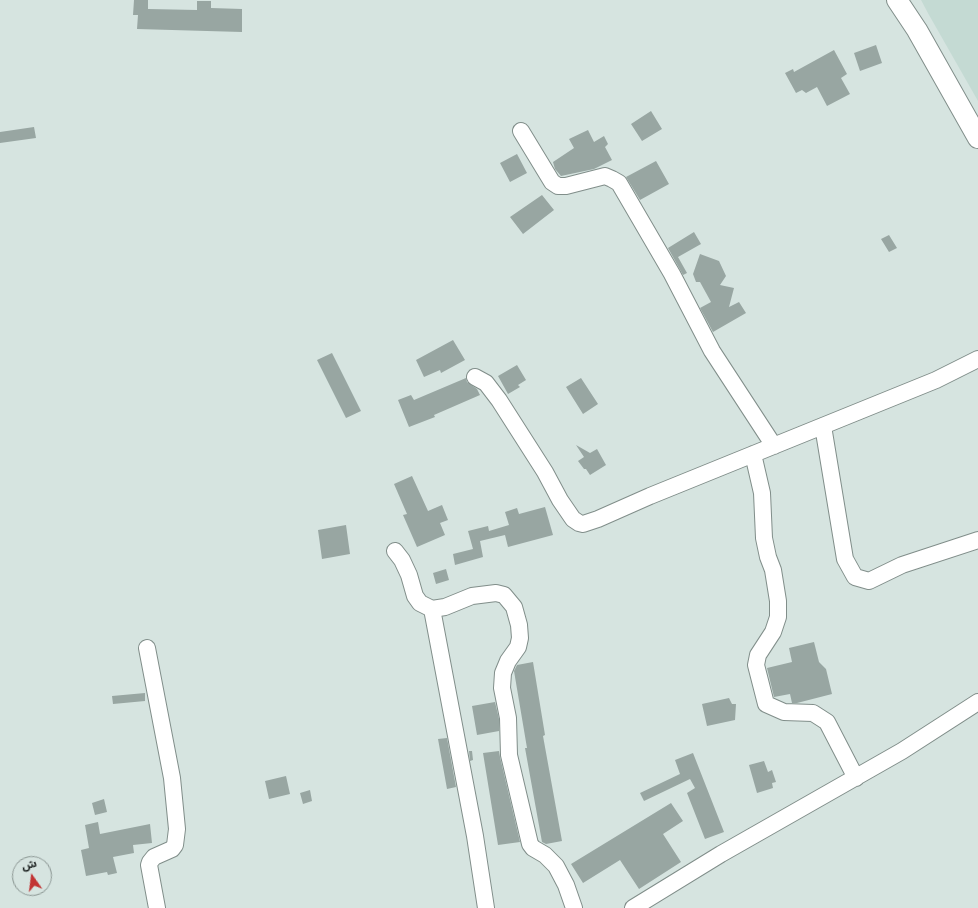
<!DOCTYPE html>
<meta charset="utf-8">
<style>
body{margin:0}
#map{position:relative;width:978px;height:908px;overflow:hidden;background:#d6e4e0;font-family:"Sofia Sans Condensed","Noto Sans Arabic",sans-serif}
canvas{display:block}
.north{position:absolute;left:12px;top:856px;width:40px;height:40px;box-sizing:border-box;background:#d6e4e0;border:1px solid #8a9592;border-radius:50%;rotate:346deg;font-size:11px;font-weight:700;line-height:16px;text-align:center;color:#191e1d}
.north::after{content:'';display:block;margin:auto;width:14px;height:18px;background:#c23434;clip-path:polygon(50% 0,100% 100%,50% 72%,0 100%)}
</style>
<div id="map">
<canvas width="978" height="908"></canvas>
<div class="north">ش</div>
</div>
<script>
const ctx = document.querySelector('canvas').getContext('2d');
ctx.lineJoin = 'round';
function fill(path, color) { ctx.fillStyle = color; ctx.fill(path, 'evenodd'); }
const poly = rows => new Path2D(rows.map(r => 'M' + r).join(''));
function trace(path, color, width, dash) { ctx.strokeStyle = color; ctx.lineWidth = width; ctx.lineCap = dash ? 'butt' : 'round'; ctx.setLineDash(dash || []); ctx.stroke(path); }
fill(poly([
 [921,0,978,0,978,101,929,15]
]), '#c4dad3');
fill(poly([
 [134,0,148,0,148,9,197,10,197,1,211,1,211,8,242,9,242,32,137,29,138,15,133,15],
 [876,45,882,63,860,71,854,53],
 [834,50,847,74,841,78,850,94,827,106,817,87,806,93,802,90,796,93,785,73,793,69,794,72],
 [651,111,662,129,642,141,631,124],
 [34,127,36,138,0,143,0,132],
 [588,130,594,142,604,136,608,144,605,147,612,160,594,169,561,176,555,169,553,162,574,148,569,139],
 [517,154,527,173,510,182,500,163],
 [656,161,669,184,640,200,626,177],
 [542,195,554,210,523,234,510,217],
 [694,232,701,244,678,257,687,273,683,275,668,248],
 [889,235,897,248,889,252,881,239],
 [700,254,719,261,726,276,720,285,734,288,729,307,739,302,746,313,713,332,700,308,711,302,700,282,696,282,693,274],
 [453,340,465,360,441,373,440,370,424,377,416,360],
 [332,353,361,411,346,418,317,360],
 [517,365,526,380,518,385,520,387,508,394,498,376],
 [466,378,467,382,477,389,480,395,434,415,435,417,409,427,398,400,411,395,414,400],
 [581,378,598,404,583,414,566,387],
 [576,445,590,453,597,449,606,465,590,475,586,469,584,469,578,461,584,457],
 [412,476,428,511,442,505,448,520,440,523,445,535,417,547,403,515,407,514,394,484],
 [545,507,553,535,508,547,505,535,480,541,483,557,455,565,453,554,473,549,468,531,488,526,489,531,509,525,505,512,517,508,519,514],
 [346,525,350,554,322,559,318,530],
 [446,569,449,580,436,584,433,573],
 [814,642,819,662,826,669,832,694,797,703,792,703,790,694,774,697,767,668,792,662,789,648],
 [533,662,545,735,543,736,562,841,546,844,542,842,525,748,527,748,514,671,517,665],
 [145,693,145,701,113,704,112,696],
 [729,698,732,704,736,704,735,720,707,726,702,704],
 [495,702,499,719,499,731,477,735,472,706],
 [447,738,456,787,447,789,438,739],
 [469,751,472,751,473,760,470,761],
 [499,751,500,757,520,842,498,845,483,753],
 [693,753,724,832,705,839,687,793,695,788,690,779,644,801,640,793,680,774,675,760],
 [764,761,768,772,772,770,776,782,772,783,773,788,757,793,749,765],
 [286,776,290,794,269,799,265,781],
 [310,790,312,801,303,804,300,793],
 [104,799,107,812,95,815,92,803],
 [671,803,683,821,663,834,681,862,639,889,620,860,583,883,571,864],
 [98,822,100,834,150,824,152,843,133,845,134,853,113,857,117,873,108,875,107,872,86,876,81,850,89,848,85,825]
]), '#98a6a2');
const minor = poly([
 [521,131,552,182,558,186,566,186,605,176,612,179,619,183,672,274,712,351,774,446],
 [475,377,486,383,499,400,545,472,560,500,573,519,579,523,583,524,598,519,650,496,936,380,978,359],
 [823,426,845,559,855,577,869,581,902,565,978,540],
 [753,454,762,493,764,538,768,557,773,570,778,601,778,617,773,632,758,655,756,665,766,704,784,712,813,713,827,722,856,778],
 [395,551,402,560,409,575,415,596,420,603,432,609,445,607,472,596,496,593,504,595,514,607,519,625,520,638,518,647,508,661,503,673,502,688,508,718,509,755,530,844,533,848,545,855,556,866,566,885,574,908],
 [432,609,475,836,486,908],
 [147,648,172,778,177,829,175,845,172,849,154,857,150,862,149,865,157,908],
 [633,908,721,854,902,751,978,702]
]);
const major = poly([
 [897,0,917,30,978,138]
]);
trace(minor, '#818e8a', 18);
trace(major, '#818e8a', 22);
trace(minor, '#fff', 16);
trace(major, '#fff', 20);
</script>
